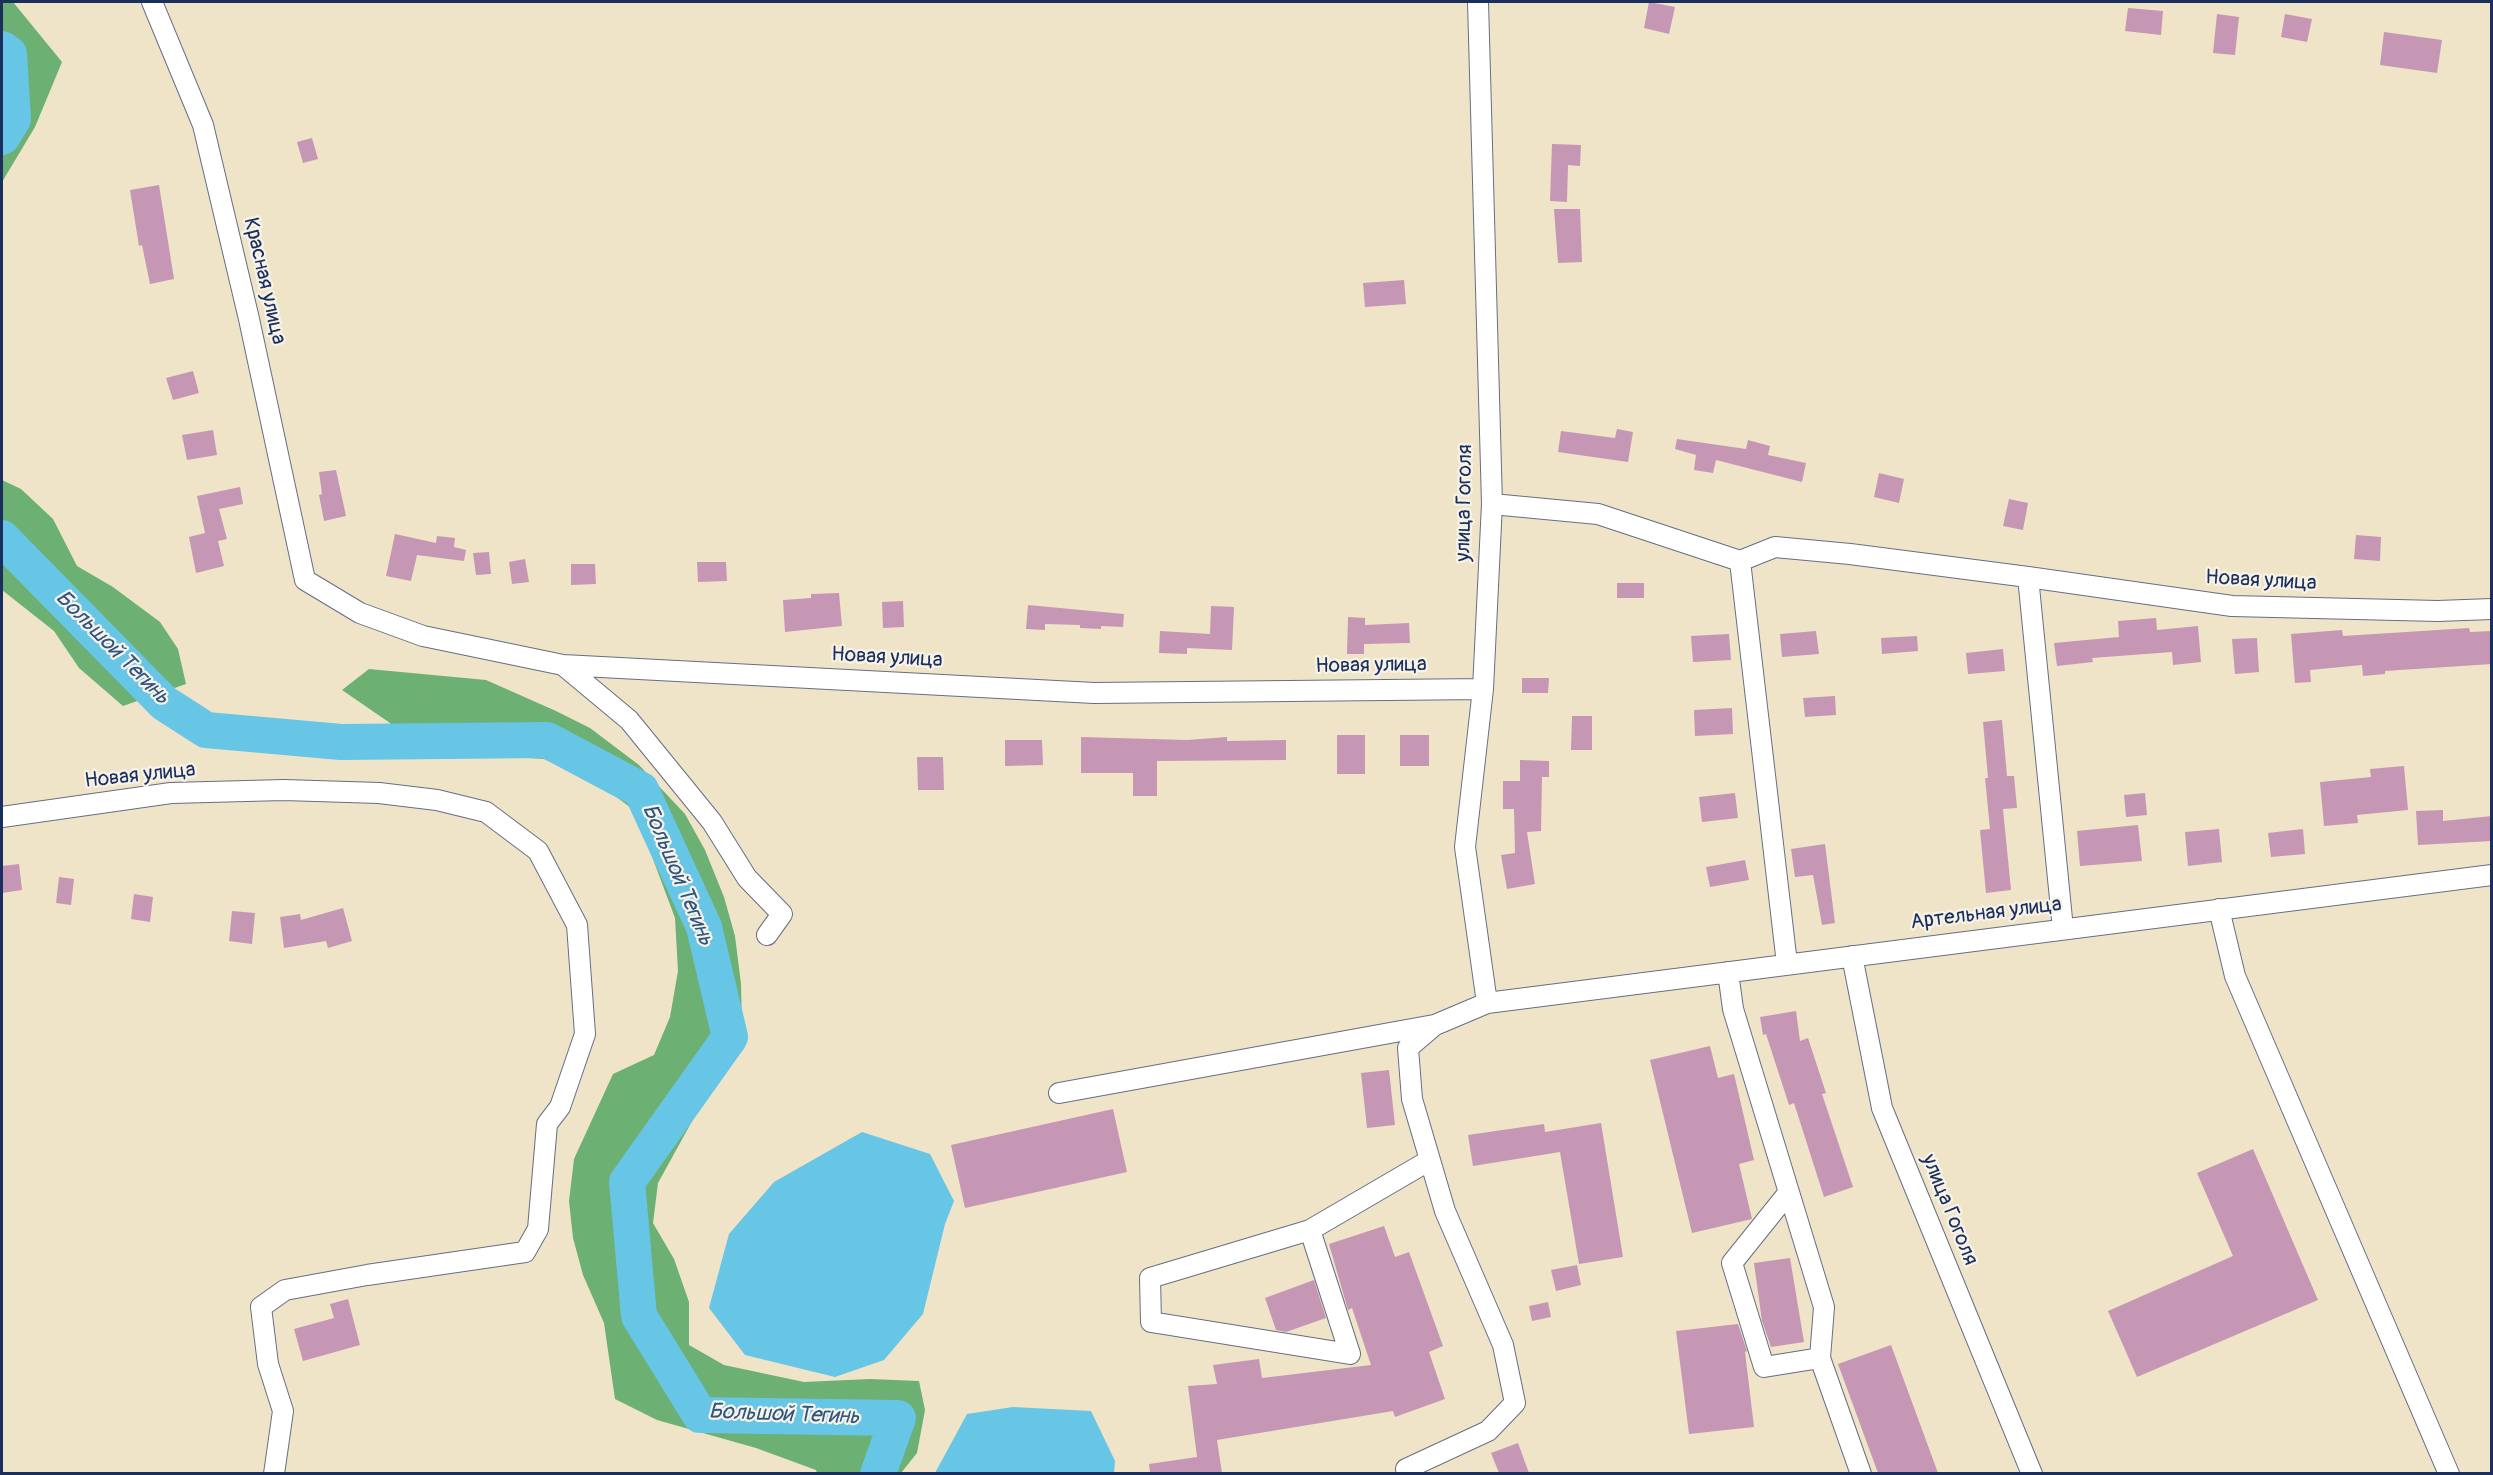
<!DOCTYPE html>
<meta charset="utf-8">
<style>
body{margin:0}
#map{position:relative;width:2493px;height:1475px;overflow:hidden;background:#efe4c8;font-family:Pangolin,sans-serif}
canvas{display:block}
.frame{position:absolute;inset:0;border:3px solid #1b2f5e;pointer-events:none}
</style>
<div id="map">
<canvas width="2493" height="1475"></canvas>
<div class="frame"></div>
</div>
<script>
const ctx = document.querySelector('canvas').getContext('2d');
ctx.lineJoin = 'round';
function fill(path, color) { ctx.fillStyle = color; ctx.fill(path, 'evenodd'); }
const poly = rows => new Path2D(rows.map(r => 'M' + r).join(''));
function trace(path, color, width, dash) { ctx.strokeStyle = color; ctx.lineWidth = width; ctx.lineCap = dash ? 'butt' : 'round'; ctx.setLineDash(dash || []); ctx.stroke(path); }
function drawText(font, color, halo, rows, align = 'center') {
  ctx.font = font + ' Pangolin,sans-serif'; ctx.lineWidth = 4.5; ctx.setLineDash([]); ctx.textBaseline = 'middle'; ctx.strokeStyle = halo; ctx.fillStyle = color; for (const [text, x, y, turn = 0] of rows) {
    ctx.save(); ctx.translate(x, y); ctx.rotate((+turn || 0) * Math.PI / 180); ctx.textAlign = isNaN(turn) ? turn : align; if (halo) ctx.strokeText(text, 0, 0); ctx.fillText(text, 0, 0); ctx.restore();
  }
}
fill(poly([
 [2,2,13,2,62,62,35,127,2,182],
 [2,480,21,489,53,519,77,566,113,587,160,622,178,649,186,684,123,706,79,668,54,631,2,590],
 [369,669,486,680,556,711,590,728,639,765,685,814,705,850,724,897,735,936,741,984,742,1029,732,1063,707,1094,658,1183,653,1223,674,1259,689,1302,689,1345,724,1365,804,1382,870,1379,919,1381,925,1410,917,1453,901,1473,817,1473,816,1470,756,1448,657,1420,615,1399,604,1323,583,1275,573,1238,569,1201,574,1159,613,1074,654,1055,670,1017,678,971,675,918,635,811,598,783,544,759,406,750,390,723,342,690]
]), '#6cb073');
fill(poly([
 [862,1132,930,1154,954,1201,945,1224,923,1314,884,1360,835,1377,745,1355,709,1308,729,1234,774,1182],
 [1013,1407,1091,1411,1115,1461,1114,1473,935,1473,967,1414]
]), '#67c5e5');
trace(poly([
 [2,49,9,54,13,119,2,137],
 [2,538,164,703,206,730,341,742,547,740,641,790,704,927,730,1037,627,1182,639,1316,700,1415,898,1418,878,1474]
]), '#67c5e5', 36);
fill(poly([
 [1649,2,1675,7,1669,34,1644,28],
 [2128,8,2163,11,2161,35,2125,31],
 [2217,14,2239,17,2235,55,2213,53],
 [2285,14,2312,19,2307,42,2281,37],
 [2384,32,2442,40,2437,73,2380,65],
 [312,138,318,159,303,163,297,142],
 [1552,144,1581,145,1580,166,1568,165,1567,202,1550,201],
 [159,185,174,279,150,284,142,245,139,246,130,190],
 [1554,209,1580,209,1582,262,1558,263],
 [1404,280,1406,304,1365,307,1363,283],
 [193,371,199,393,173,400,166,378],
 [1617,429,1633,432,1628,462,1558,452,1561,431,1615,438],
 [213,430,217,455,187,460,182,435],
 [1677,439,1746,449,1748,440,1770,446,1768,455,1806,463,1802,482,1716,460,1713,473,1694,470,1696,455,1675,449],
 [336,470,346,516,324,521,319,495,322,494,319,472],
 [1879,473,1904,479,1899,503,1874,497],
 [240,487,243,504,219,509,227,539,218,541,224,566,196,573,189,537,205,533,197,496],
 [2009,499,2028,503,2023,530,2003,526],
 [395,534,436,543,437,536,455,538,454,547,466,550,464,561,417,555,411,581,386,576],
 [2356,535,2381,537,2380,561,2354,559],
 [489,552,491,574,476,575,473,553],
 [525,559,529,582,512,584,509,562],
 [697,562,726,562,727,581,698,582],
 [571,564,595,564,596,584,571,585],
 [1617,583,1644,583,1644,598,1617,598],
 [839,593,842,626,785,632,783,600,811,598,811,594],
 [903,601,904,627,883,628,882,602],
 [1028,605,1124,614,1123,627,1101,626,1101,629,1080,628,1080,625,1045,624,1045,630,1026,629],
 [1211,606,1234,607,1232,650,1187,648,1187,654,1159,653,1160,631,1210,634],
 [1348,617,1365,618,1365,625,1409,623,1410,643,1364,644,1364,654,1347,654],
 [2156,618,2157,630,2198,626,2201,662,2173,665,2172,652,2092,658,2093,662,2057,666,2054,643,2119,637,2118,621],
 [2469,628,2470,632,2492,631,2492,664,2385,671,2385,674,2363,676,2362,665,2310,670,2311,682,2295,683,2291,634,2342,630,2343,636],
 [1816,631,1819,654,1782,657,1780,634],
 [1729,634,1731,660,1693,662,1691,636],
 [1917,636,1918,651,1882,654,1881,638],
 [2257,638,2259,672,2235,674,2232,639],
 [2003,649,2005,671,1968,674,1966,653],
 [1522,678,1549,678,1548,693,1522,693],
 [1835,696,1836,715,1805,717,1803,698],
 [1732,708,1733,734,1695,736,1694,710],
 [1572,716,1592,716,1592,750,1571,750],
 [2002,720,2007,776,2014,776,2017,808,2003,809,2011,890,1986,893,1980,830,1990,829,1985,778,1988,778,1983,722],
 [1337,735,1365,735,1365,774,1337,774],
 [1400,735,1429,735,1429,766,1400,766],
 [1081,737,1187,740,1227,737,1227,741,1286,740,1286,760,1157,761,1157,796,1133,796,1133,773,1081,773],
 [1005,740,1042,740,1043,765,1005,766],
 [917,757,943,757,944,790,918,790],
 [1520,760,1549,761,1549,777,1542,777,1541,831,1527,832,1535,884,1507,889,1501,855,1515,853,1514,809,1503,809,1503,781,1520,781],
 [2404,766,2408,810,2357,815,2358,823,2324,826,2320,782,2371,777,2370,769],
 [1735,793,1738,818,1702,822,1699,797],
 [2145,793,2147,815,2126,817,2124,795],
 [2443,810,2443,821,2492,816,2492,841,2418,845,2416,811],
 [2138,825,2142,861,2080,866,2077,831],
 [2219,829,2222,862,2188,866,2185,832],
 [2303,829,2305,854,2271,857,2268,833],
 [1825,844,1835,923,1822,925,1813,875,1795,877,1791,849],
 [1745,860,1749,880,1710,887,1706,867],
 [19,864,22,890,2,893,2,866],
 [59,877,74,879,71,905,56,903],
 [134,894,153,897,150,922,131,919],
 [343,908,352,941,328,948,326,941,284,948,280,917,300,914,301,920],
 [232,911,255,913,252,944,229,941],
 [1796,1011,1800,1041,1808,1038,1826,1093,1822,1094,1853,1187,1824,1197,1794,1103,1789,1105,1766,1034,1763,1035,1760,1017],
 [1710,1046,1718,1078,1734,1074,1754,1160,1739,1164,1752,1219,1692,1233,1650,1060],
 [1389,1070,1395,1125,1367,1128,1361,1073],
 [1113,1109,1127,1172,965,1208,951,1145],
 [1601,1123,1623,1257,1579,1264,1560,1152,1473,1166,1468,1135,1544,1124,1545,1132],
 [2253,1149,2318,1300,2137,1377,2108,1311,2233,1256,2197,1173],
 [1384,1226,1395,1257,1409,1252,1443,1346,1429,1352,1445,1399,1395,1417,1393,1411,1217,1440,1222,1473,1150,1473,1149,1464,1197,1457,1188,1386,1217,1384,1213,1365,1259,1359,1262,1378,1371,1365,1352,1308,1348,1310,1329,1244],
 [1790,1258,1804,1342,1771,1347,1762,1321,1754,1263],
 [1577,1265,1581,1285,1556,1291,1551,1270],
 [1314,1280,1326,1318,1286,1332,1276,1330,1265,1298],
 [348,1299,360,1345,303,1361,294,1329,334,1318,330,1304],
 [1548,1302,1551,1317,1532,1321,1529,1306],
 [1738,1324,1747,1351,1745,1352,1754,1427,1689,1434,1676,1331],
 [1891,1345,1938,1473,1878,1473,1838,1364],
 [1518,1443,1529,1473,1499,1473,1491,1453]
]), '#c597b5');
const minor = poly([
 [152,2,203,125,249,319,305,580,360,613,423,636,563,665,1094,693,1483,689],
 [1478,2,1492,504,1483,689,1465,847,1487,1003],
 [1492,504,1598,514,1740,561,1775,547,1850,554,2028,577,2232,606,2438,611,2492,609],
 [1740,561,1787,964],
 [2028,577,2063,929],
 [563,665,629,720,712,822,747,878,782,914,767,935],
 [2,817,171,793,284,790,379,793,437,800,486,812,538,851,577,925,585,1034,560,1107,547,1124,538,1229,525,1252,367,1275,285,1290,261,1307,268,1364,283,1411,274,1474],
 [2219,909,2235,976,2449,1474],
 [1852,956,1882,1108,2032,1474],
 [1728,972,1733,1009,1824,1307,1820,1358,1861,1474],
 [1059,1093,1434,1025],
 [1789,1192,1732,1263,1764,1367,1820,1358],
 [1310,1230,1350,1354,1151,1322,1150,1278,1310,1230,1430,1160],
 [1406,1469,1488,1431,1515,1403,1503,1345,1445,1211,1412,1099,1408,1048,1435,1025,1487,1003,2492,875]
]);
trace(minor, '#656e83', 22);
trace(minor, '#fff', 20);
drawText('21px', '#1b2f5e', '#f7f3e8', [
 ["Красная улица",264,281,77],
 ["улица Гоголя",1465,503,-89],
 ["Новая улица",2261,581,3],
 ["Новая улица",887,658,3],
 ["Новая улица",1371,666,-1],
 ["Новая улица",140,776,-6],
 ["Артельная улица",1986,914,-7],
 ["улица Гоголя",1949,1210,68]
]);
drawText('italic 22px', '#2e5480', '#f7f3e8', [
 ["Большой Тегинь",112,648,45],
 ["Большой Тегинь",677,875,67],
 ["Большой Тегинь",784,1415,2]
]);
</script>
